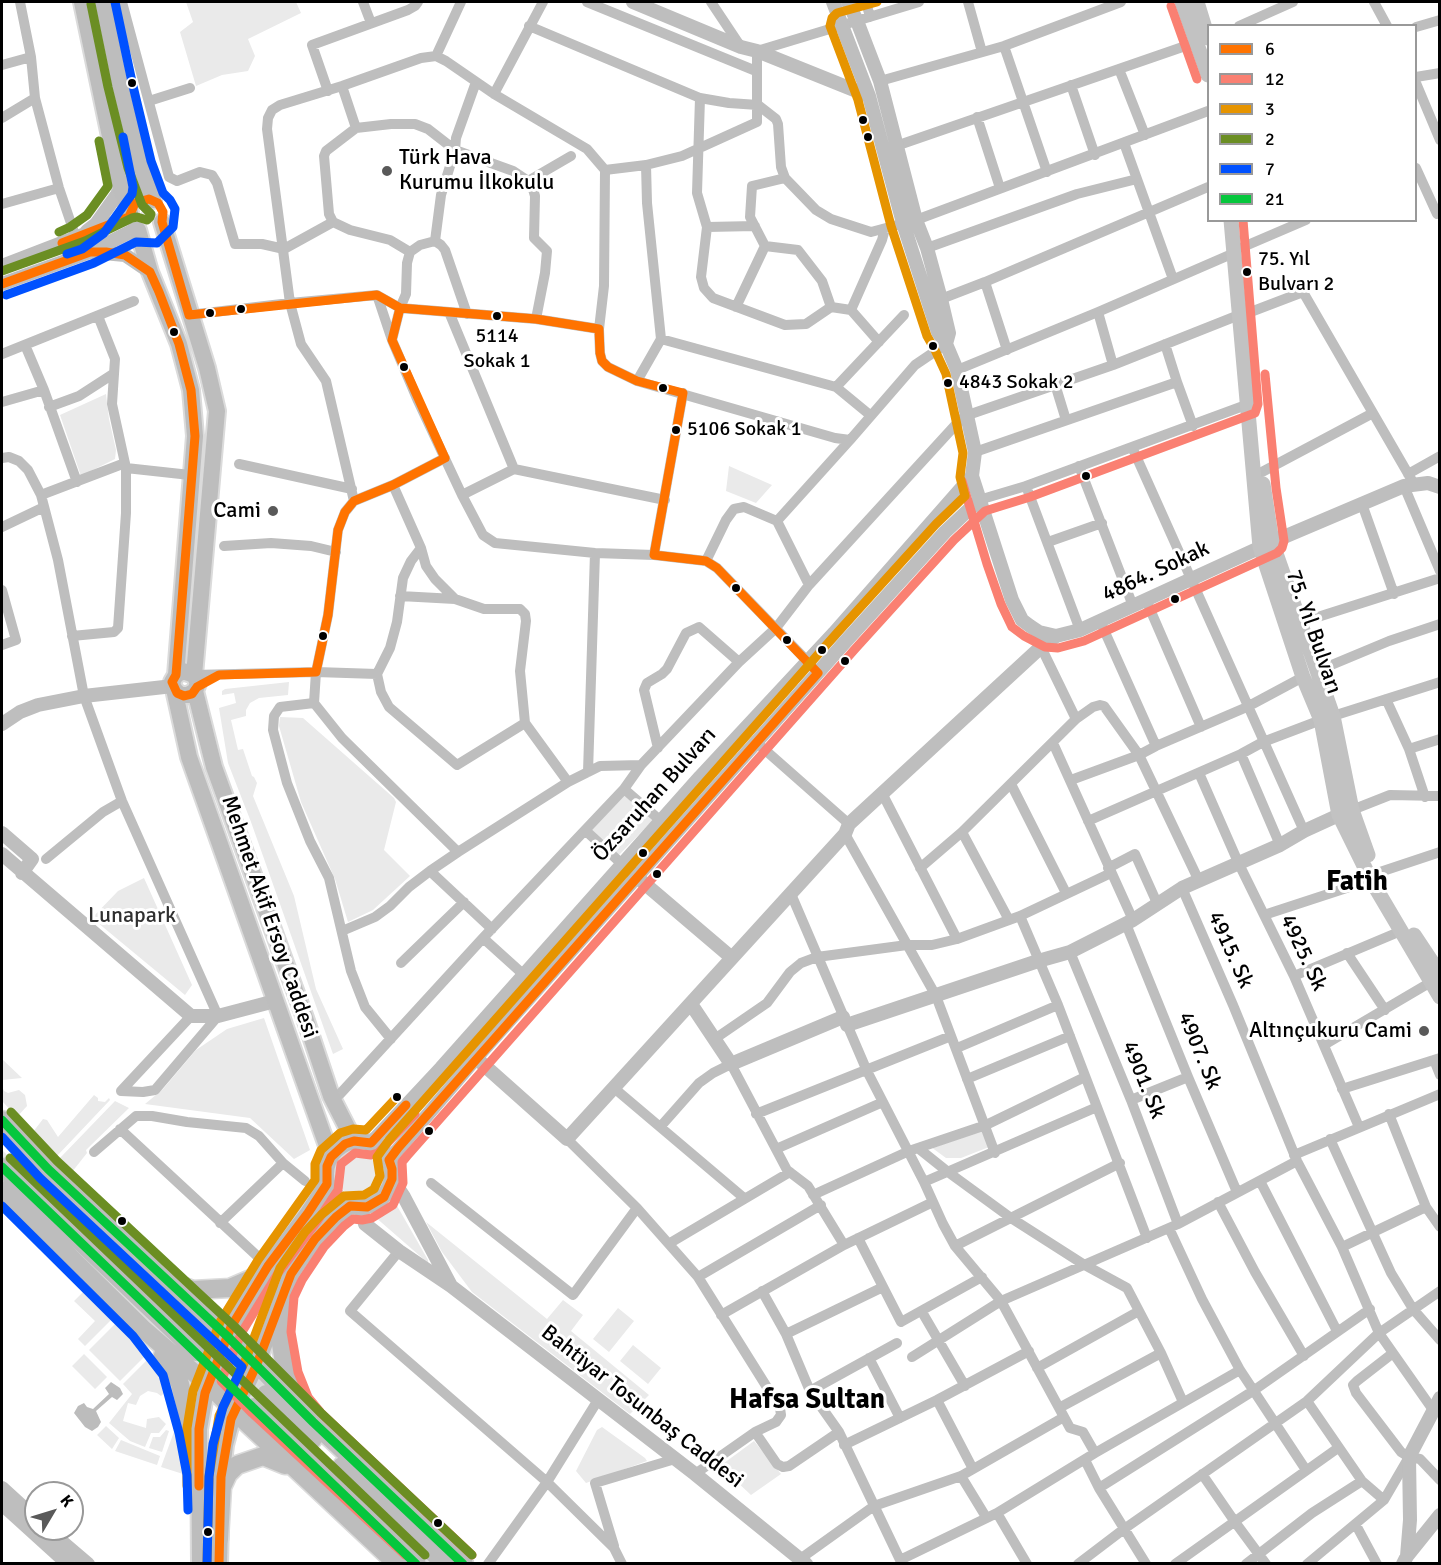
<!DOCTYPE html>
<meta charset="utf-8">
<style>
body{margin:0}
#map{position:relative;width:1441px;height:1565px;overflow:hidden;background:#fff;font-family:Signika,sans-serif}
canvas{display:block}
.frame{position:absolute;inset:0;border:3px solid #000;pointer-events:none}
.legend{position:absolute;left:1207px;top:24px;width:210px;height:198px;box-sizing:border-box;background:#fff;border:2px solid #999;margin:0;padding:8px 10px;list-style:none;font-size:18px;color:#000}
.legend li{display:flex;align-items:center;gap:12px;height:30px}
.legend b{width:30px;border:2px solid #999}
.north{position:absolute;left:24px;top:1481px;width:60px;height:60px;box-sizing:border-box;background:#fff;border:2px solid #999;border-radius:50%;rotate:52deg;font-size:16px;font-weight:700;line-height:24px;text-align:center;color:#000}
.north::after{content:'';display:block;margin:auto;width:21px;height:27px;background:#595959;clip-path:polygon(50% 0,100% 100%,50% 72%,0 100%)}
</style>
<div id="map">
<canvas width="1441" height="1565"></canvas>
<div class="frame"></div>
<ul class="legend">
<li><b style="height:8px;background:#ff7300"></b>6</li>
<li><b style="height:8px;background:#fa8072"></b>12</li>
<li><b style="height:8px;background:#e69400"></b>3</li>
<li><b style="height:8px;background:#6b8e23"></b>2</li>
<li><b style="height:8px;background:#0051ff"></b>7</li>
<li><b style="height:8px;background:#06c73d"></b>21</li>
</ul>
<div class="north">K</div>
</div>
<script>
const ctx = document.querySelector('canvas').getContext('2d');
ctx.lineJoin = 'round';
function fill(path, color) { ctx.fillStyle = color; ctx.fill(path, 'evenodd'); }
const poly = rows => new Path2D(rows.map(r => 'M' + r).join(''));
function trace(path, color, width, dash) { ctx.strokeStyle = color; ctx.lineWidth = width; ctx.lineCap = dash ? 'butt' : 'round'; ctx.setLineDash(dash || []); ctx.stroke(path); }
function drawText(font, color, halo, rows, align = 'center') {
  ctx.font = font + ' Signika,sans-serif'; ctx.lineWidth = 6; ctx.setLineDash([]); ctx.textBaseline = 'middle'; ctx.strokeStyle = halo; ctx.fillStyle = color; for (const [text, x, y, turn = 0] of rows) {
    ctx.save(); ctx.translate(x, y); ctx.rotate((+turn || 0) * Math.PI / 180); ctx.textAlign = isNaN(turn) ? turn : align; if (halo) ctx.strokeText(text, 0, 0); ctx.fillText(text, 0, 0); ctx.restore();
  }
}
fill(poly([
 [186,2,296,2,301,13,248,39,255,56,248,71,222,75,196,86,180,32,193,22],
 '140 216a7 7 0 1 1 14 0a7 7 0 1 1-14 0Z',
 [106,394,109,419,116,450,115,459,81,476,60,415],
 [729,466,772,485,756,503,726,491],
 [289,682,288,695,259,698,250,703,246,710,246,716,231,720,238,750,243,749,252,776,254,777,257,783,253,796,294,896,316,989,343,1049,333,1054,251,822,228,763,219,708,236,703,234,693,222,695,222,691,225,689],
 [280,717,303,718,394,798,396,802,384,850,410,876,373,910,348,922,335,879,301,802,279,726],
 [623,795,654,819,618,856,591,830],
 [144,878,192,985,185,995,92,918,118,891],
 [264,1018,310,1150,294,1159,250,1118,145,1104,163,1089,196,1050,227,1029],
 [2,1059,22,1078,2,1080],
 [2,1086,4,1091,8,1093,19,1090,25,1095,27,1106,17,1117,2,1101],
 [94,1095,98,1098,98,1101,105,1102,109,1098,110,1100,57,1156,33,1132,43,1119,47,1120,58,1137],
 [115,1101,129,1108,86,1150,87,1153,72,1172,59,1159],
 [981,1130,989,1147,961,1158,946,1158,931,1147],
 [2,1150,205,1344,201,1348,2,1160],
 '338 1176a21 21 0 1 1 42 0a21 21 0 1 1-42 0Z',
 [396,1204,428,1260,428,1263,374,1216],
 [426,1222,547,1319,563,1300,583,1315,571,1331,649,1395,630,1414,472,1292,442,1252],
 [87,1288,115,1316,85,1346,78,1339,95,1321,74,1301],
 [618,1308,634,1321,609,1352,593,1339],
 [119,1320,150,1351,120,1381,89,1350],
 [633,1345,661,1368,648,1384,620,1361],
 [84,1354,107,1377,95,1389,72,1366],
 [153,1354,168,1373,171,1386,161,1396,157,1393,148,1391,140,1396,136,1405,128,1403,123,1421,146,1428,147,1419,159,1417,166,1424,159,1433,151,1433,145,1447,130,1441,109,1423,132,1394,123,1384],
 [261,1398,434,1563,426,1563,257,1403],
 [178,1421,183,1474,161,1467],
 [106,1426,119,1438,112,1449,97,1435],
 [602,1427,645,1458,647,1461,586,1483,576,1471,597,1430],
 [166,1430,169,1431,162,1452,149,1448,153,1437,160,1437],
 [121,1440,160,1456,157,1465,115,1451],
 [754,1441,781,1474,751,1495,720,1466]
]), '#eaeaea');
fill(poly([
 [111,1382,120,1388,123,1394,117,1400,112,1397,96,1411,101,1422,98,1427,92,1431,85,1427,74,1413,78,1406,84,1403,87,1407,93,1409,109,1394,105,1388]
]), '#bcbcbc');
trace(poly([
 [211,1341,266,1394],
 [196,1352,253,1406]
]), '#d9d9d9', 18, [18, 9]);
const primary = poly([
 [82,2,121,189,130,212],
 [103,2,120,85,140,165,153,200],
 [162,222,207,368,217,411,194,675],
 [138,230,150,272,179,344,191,390,195,436,176,675,172,682,174,689,180,695,188,695,195,691,198,683,194,675,183,671,176,675],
 [174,689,189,757,331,1157],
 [195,691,214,767,305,1018,331,1096,354,1141],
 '326 1174a33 33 0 1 1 66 0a33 33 0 1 1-66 0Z',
 [227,1336,257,1364],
 [207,1384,234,1411],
 [220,1488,225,1445,234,1411,257,1364,291,1274,315,1239,329,1224,350,1206],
 [200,1564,199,1429,207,1384,231,1327,268,1266,308,1213,327,1184],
 [219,1564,220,1525]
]);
const trunk = poly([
 [2,1120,48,1169,164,1279,227,1336],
 [2,1167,196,1352],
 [2,1190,142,1328,207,1384],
 [172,1283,193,1290,230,1288,265,1273],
 [158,1290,209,1338],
 [282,1294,279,1332,286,1375,296,1399],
 [163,1355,174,1369,180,1384,191,1430,199,1474],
 [257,1364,313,1422,464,1564],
 [266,1394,313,1439],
 [254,1407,417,1564],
 [234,1411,397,1564],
 [342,1466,445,1564],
 [219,1539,222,1487,228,1474,237,1465,263,1456,285,1465]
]);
trace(primary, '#dbdbdb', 20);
trace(trunk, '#dbdbdb', 21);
trace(poly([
 [20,2,31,57,35,98,59,188,76,238],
 [122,2,169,177,177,181,200,172,212,175,217,183,235,244,262,244,284,249,333,222,329,214,324,156,326,151,356,128,391,124,415,124,428,129,455,150,513,171,528,181,571,156],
 [363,2,371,23],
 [587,2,756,71],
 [711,2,741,47],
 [866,2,870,17],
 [968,2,982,52],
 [1374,2,1387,26],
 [529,26,700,98,729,103,758,105,776,119,778,124,781,167,785,178,816,210,831,219,871,232,916,220,1208,111],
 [1239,26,1293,2],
 [1416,27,1440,20],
 [1004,46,1047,172],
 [436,56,461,2],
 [2,65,31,57],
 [1119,69,1145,135],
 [1416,77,1440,73],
 [880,81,1004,46,1121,2],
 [1416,83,1440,140],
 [1071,85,1095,155],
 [342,86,356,128],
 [328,91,312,45,408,10,415,6,418,2],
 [494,94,543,2],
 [700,98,697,193,707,227,701,277,704,288,713,298,785,325,806,324,831,307,851,310],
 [149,101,190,88],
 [977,117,1000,188],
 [2,118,35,98],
 [1124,143,1173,279],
 [896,146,1197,42],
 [1416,168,1437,214],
 [605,170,646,165,682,156,757,122,757,51,919,2],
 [785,178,752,186,750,217,765,246,798,250,822,281,831,307],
 [528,181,532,186,535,196,534,238,547,251,545,273,536,319],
 [2,204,59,188],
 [333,222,350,230,390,240,410,252,420,245,435,241,441,245,445,250,467,314],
 [707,227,755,226],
 [435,241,441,195,455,150,456,138,476,82],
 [1243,247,1306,220],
 [927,248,1077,194,1137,179],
 [985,282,1007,350],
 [377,295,392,340,418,401,462,495,483,535,495,543,595,553,654,555,706,561,717,568,812,666],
 [941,299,985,282,1208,187],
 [736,307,765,246],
 [449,312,514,469],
 [1098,312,1113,365],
 [1248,313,1303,292,1414,484],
 [189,315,290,303,377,295,400,308,536,319,599,329],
 [661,339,836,387,870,415],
 [392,340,400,308,406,294,407,263,410,252],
 [879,342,851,310,882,240,885,229],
 [25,345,44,390,77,482],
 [2,354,134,301],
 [957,370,1098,312,1234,253],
 [637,381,661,339,647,203,646,165],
 [1177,382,1193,426],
 [1055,384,1066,420],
 [836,387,904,315],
 [2,402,44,390],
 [49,407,79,396,113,374],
 [1132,447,1304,831],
 [975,452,1177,382,1165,344],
 [2,458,9,457,19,461,28,470,41,495,58,560,84,696,122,801,218,1016,155,1090,143,1092,121,1091],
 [445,458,393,485,354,501,345,512,338,530,328,615,316,672,314,703,342,738,458,852,568,782,600,766,641,765,739,662,776,628,809,585,960,420,968,415,1113,365,1239,315],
 [239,464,352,489],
 [1079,466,1133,606],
 [126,468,190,475],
 [1262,472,1373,413],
 [1408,474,1440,456],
 [393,485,421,548,426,566,435,579,455,599,484,609,520,609,525,614,526,621,520,671,525,723,457,765,389,707,381,692,377,674,390,648,397,622,403,578,411,561,421,548],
 [1026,486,1080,630],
 [1404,486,1440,571],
 [41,495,125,463],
 [462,495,514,469,665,500],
 [979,500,1026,486,1246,405],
 [354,501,326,381,301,344,290,303,267,129,268,118,272,110,280,105,342,86,421,58,436,56,446,61,494,94,587,149,605,170,604,286,599,329,600,353,602,361,608,367,637,381,835,438,850,440,915,365,946,344],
 [1362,504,1394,594],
 [777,521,850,440],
 [2,527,44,507],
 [1048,542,1102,523],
 [224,546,271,543,311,546,336,552],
 [654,555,683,393],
 [706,561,726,520,734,509,744,507,777,521,809,585],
 [2,590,16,640,2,645],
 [400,596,455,599],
 [1146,600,1201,727],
 [1100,621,1156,746],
 [1299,623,1440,578],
 [72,636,114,632,118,628,126,513,126,468,112,404,115,359,98,316],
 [1041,647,1076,719],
 [1317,671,1389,641,1440,624],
 [194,675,316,672,377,674],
 [1386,699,1409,749,1425,797],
 [314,703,280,707,274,716,273,730,287,783,310,841,329,878,351,971,365,1007,391,1039],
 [1333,716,1440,682],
 [525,723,568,782],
 [756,742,849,824],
 [1053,743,1133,920],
 [658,748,644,690,647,683,662,674,667,669,686,633,699,627,739,662],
 [1409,749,1440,739],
 [1241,754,1280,845],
 [588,772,595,553],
 [1199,773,1238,862,1294,976,1359,1127],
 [1071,780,1139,755,1156,746,1247,707,1303,677],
 [1011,784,1066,893],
 [624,789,661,821],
 [882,793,957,939],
 [1352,810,1390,795,1440,796],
 [1088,821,1241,754,1263,742,1321,720],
 [586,831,623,865],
 [962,832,1009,920],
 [845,834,936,996,995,1153],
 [46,859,103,812,122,801],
 [920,868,962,832,1076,719,1093,707,1100,705,1104,706,1139,755,1199,881],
 [1108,868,1135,854,1157,903],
 [430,871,492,929],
 [1377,873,1440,852],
 [1182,888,1233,1005,1297,1161,1342,1247,1379,1333,1433,1410],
 [791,894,867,1071,924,1182,943,1224,955,1246,1001,1301,1070,1428,1083,1432,1095,1453],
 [1264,915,1371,880],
 [1020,916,1058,1005,1147,1238],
 [1126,924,1188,1077,1237,1192],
 [342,931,375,917,390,906,409,887,430,871,458,852],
 [483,938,524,975],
 [1070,952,1131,1100,1178,1224],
 [1347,953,1385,1010],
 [401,963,464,902],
 [1294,976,1401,931],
 [716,1038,767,1003,790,972,801,963,817,957,907,945,932,945,957,939,1020,916,1111,873],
 [1324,1045,1431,982],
 [957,1048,1058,1005],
 [1434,1060,1440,1075],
 [967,1079,1070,1036],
 [614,1088,744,1198],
 [1342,1089,1440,1058],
 [121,1091,191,1016],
 [340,1094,483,938,624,789,641,765],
 [1131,1100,1188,1077],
 [756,1114,951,1036],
 [1389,1114,1426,1207,1440,1227],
 [661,1126,699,1083,713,1073,731,1064,787,1170,808,1186,844,1245],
 [120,1129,268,1266],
 [567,1139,637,1208,698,1277,780,1408,781,1415,776,1422,755,1432,695,1474],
 [1330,1139,1391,1273,1413,1309,1440,1340],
 [918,1148,948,1172,1011,1218,1083,1264,1127,1288,1161,1353,1183,1402],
 [776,1149,883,1102],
 [94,1152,136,1116,152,1116,187,1122,246,1128,259,1136,283,1163,305,1181],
 [1294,1155,1440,1094],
 [1260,1181,1337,1331],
 [924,1182,1097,1107],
 [431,1183,573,1295,637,1208],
 [813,1195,909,1151,986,1125,1085,1077],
 [1218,1202,1255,1272,1304,1356],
 [220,1223,283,1163],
 [1169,1228,1202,1299,1240,1370,1306,1470],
 [858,1238,901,1322,982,1277],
 [670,1243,790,1172],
 [955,1246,1120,1163],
 [1342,1247,1426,1207],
 [399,1251,350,1311,547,1482,614,1548,622,1564],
 [698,1277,821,1205],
 [762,1291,786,1334,810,1391,839,1432,902,1564],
 [922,1312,965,1386],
 [721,1315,844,1245,933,1202],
 [786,1334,883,1287],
 [1393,1353,1357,1381,1353,1385,1356,1393,1401,1452,1409,1457,1420,1459,1440,1480],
 [912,1357,1001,1301,1178,1224,1297,1161],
 [869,1358,900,1418],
 [1037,1368,1139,1311],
 [810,1391,897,1343],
 [937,1400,973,1469],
 [1307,1401,1362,1481,1384,1500],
 [1059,1408,1161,1353],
 [755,1432,777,1464,783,1467,789,1466,839,1432],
 [844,1445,937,1400,1029,1351],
 [1085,1460,1099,1488,1146,1564],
 [1202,1474,1235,1522,1266,1564],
 [961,1476,986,1517],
 [1099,1488,1253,1391,1370,1309],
 [997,1513,1027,1564],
 [1356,1525,1377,1564],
 [614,1546,595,1483,675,1459],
 [800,1559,874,1506,961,1476,1064,1417],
 [900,1560,997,1513,1095,1453,1240,1370],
 [488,1564,547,1482,598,1400],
 [1078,1564,1124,1529,1307,1401,1379,1333,1440,1291],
 [1175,1564,1338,1448],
 [1246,1564,1312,1513,1362,1481],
 [1307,1564,1384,1500,1409,1457]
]), '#bebebe', 10);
trace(poly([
 [633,2,741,47,757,51,869,96],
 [833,2,869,96,903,223,938,332,946,344,957,370,975,452,972,476,1012,600,1022,620,1030,626,1039,632,1056,636],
 [848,2,857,21,880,81,916,220,927,248,941,299,949,333,946,344],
 [87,231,96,224,121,189],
 [92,252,125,255,150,272],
 [2,266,129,217],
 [2,284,90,252,136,229],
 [2,724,20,712,38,705,84,696,173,686],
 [2,833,32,859,22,873],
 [2,854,191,1016,218,1016,275,1001],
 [631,872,732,958],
 [691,1004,731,1064,843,1017],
 [847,1025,1038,961,1070,952,1133,920,1182,888,1280,845,1304,831,1339,815],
 [463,1043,476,1058,567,1139,845,834,849,824,1041,647,1056,636,1080,630,1272,542,1404,486,1428,483,1440,487],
 [371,1143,441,1068,700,777,834,633,972,476],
 [389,1160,476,1058,846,641,945,532,979,500],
 [392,1179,404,1197,450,1284],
 [361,1208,365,1224,399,1251,451,1286,695,1474,806,1564],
 [2,1488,36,1519],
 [2,1504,68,1564],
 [47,1529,88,1564],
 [1407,1556,1440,1515],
 [1403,1564,1407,1556,1410,1520,1409,1457,1440,1398]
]), '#bebebe', 14);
trace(poly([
 [1182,2,1208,75],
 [1197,2,1208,38],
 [1231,220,1260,547,1303,677,1321,720,1339,815,1371,880,1440,997],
 [1263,484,1272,542,1333,716,1352,810,1368,855],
 [1414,935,1440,974]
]), '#c2c2c2', 15);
trace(primary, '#bdbdbd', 16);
trace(trunk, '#bdbdbd', 18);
trace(poly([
 [62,243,129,217,135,203,149,199,158,203,163,212,162,222,189,315,377,295,400,308,536,319,599,329],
 [2,284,90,252,106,252,125,255,150,272,159,292,179,344,191,390,195,436,176,675,172,682,177,693,184,696,192,694,197,687,219,675,316,672,328,615,338,530,345,512,354,501,393,485,445,458,392,340,400,308],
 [599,329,600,353,602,361,608,367,637,381,683,393],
 [654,555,683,393],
 [199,1486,199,1429,205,1393,231,1327,268,1266,308,1213,327,1184,327,1166,331,1157,345,1144,354,1141,371,1143,406,1105],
 [219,1564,221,1477,231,1419,257,1364,291,1274,315,1239,336,1217,350,1206,367,1207,384,1197,392,1179,392,1169,389,1160,398,1148,818,673,717,568,706,561,654,555]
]), '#ff7300', 9);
trace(poly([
 [1171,6,1197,79],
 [962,481,987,564,1001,604,1012,627,1024,636,1045,647,1058,648,1084,641,1277,553,1282,548,1284,541,1276,488,1265,374],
 [405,1555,252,1413,221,1381,242,1332,278,1273,318,1220,338,1190,341,1164,355,1153,371,1155,378,1153,415,1114],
 [472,1555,322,1414,308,1397,298,1372,291,1332,294,1297,302,1280,324,1247,344,1226,353,1219,362,1220,372,1218,393,1205,403,1183,402,1162,407,1156,855,649,954,540,985,511,1030,497,1255,413,1258,404,1243,220]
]), '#fa8072', 9);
trace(poly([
 [187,1486,187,1428,193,1391,220,1322,258,1260,315,1180,315,1164,321,1150,340,1133,353,1129,366,1130,397,1097],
 [207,1564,209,1476,219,1416,246,1359,280,1268,305,1232,321,1215,344,1196,364,1195,374,1189,380,1176,377,1157,389,1140,837,633,936,524,965,496,960,477,963,453,946,374,935,350,927,336,891,226,858,100,830,26,832,18,837,13,877,2]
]), '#e69400', 9);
trace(poly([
 [59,232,70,227,87,215,108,186,99,141],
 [2,271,85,241,132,218,137,217,147,220,150,217,151,214,142,205,128,168,108,87,91,4],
 [11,1112,57,1161,235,1327,321,1413,472,1555],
 [10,1158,425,1555]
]), '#6b8e23', 9);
trace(poly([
 [67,254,82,249,104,233,132,194,133,187,123,137],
 [6,295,94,263,136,242,157,243,173,227,175,209,170,200,163,193,151,161,132,82,115,2],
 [2,1137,40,1178,242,1367,223,1407,213,1444,209,1477,207,1564],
 [2,1206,133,1336,163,1375,179,1433,187,1475,188,1510]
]), '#0051ff', 9);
trace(poly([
 [2,1120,48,1169,227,1336,313,1422,463,1564],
 [2,1167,416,1564]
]), '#06c73d', 9);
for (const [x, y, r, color] of [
 [132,83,5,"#000"],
 [863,120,5,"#000"],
 [868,137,5,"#000"],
 [387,171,6,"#595959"],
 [1247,272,5,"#000"],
 [241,309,5,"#000"],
 [210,313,5,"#000"],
 [497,316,5,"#000"],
 [174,332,5,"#000"],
 [933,346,5,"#000"],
 [404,367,5,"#000"],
 [948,383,5,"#000"],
 [663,388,5,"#000"],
 [676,430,5,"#000"],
 [1086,476,5,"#000"],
 [273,511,6,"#595959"],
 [736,588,5,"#000"],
 [1175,599,5,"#000"],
 [323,636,5,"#000"],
 [787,640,5,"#000"],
 [822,650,5,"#000"],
 [845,661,5,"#000"],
 [643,853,5,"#000"],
 [657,874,5,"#000"],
 [1424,1031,6,"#595959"],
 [397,1097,5,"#000"],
 [429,1131,5,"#000"],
 [122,1221,5,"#000"],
 [438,1523,5,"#000"],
 [208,1532,5,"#000"]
]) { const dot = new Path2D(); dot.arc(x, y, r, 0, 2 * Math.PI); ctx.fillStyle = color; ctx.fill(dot); trace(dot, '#fff', 2); }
drawText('20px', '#000', '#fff', [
 ["75. Yıl",1258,260],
 ["Bulvarı 2",1258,285],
 ["5114",497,337,"center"],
 ["Sokak 1",497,362,"center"],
 ["4843 Sokak 2",959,383],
 ["5106 Sokak 1",687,430]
], 'left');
drawText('22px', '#000', '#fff', [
 ["Türk Hava",399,158,"left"],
 ["Kurumu İlkokulu",399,183,"left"],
 ["Cami",261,511],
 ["Altınçukuru Cami",1412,1031]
], 'right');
drawText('22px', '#000', '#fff', [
 ["4864. Sokak",1156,572,-25],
 ["75. Yıl Bulvarı",1313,632,71],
 ["Özsaruhan Bulvarı",655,795,-48],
 ["Mehmet Akif Ersoy Caddesi",269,917,71],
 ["4915. Sk",1230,950,66],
 ["4925. Sk",1303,953,65],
 ["4907. Sk",1199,1051,68],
 ["4901. Sk",1143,1080,68],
 ["Bahtiyar Tosunbaş Caddesi",642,1407,38]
]);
drawText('22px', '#303030', '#fff', [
 ["Lunapark",132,916]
]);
drawText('bold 28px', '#000', '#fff', [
 ["Fatih",1357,883],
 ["Hafsa Sultan",807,1401]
]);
</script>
